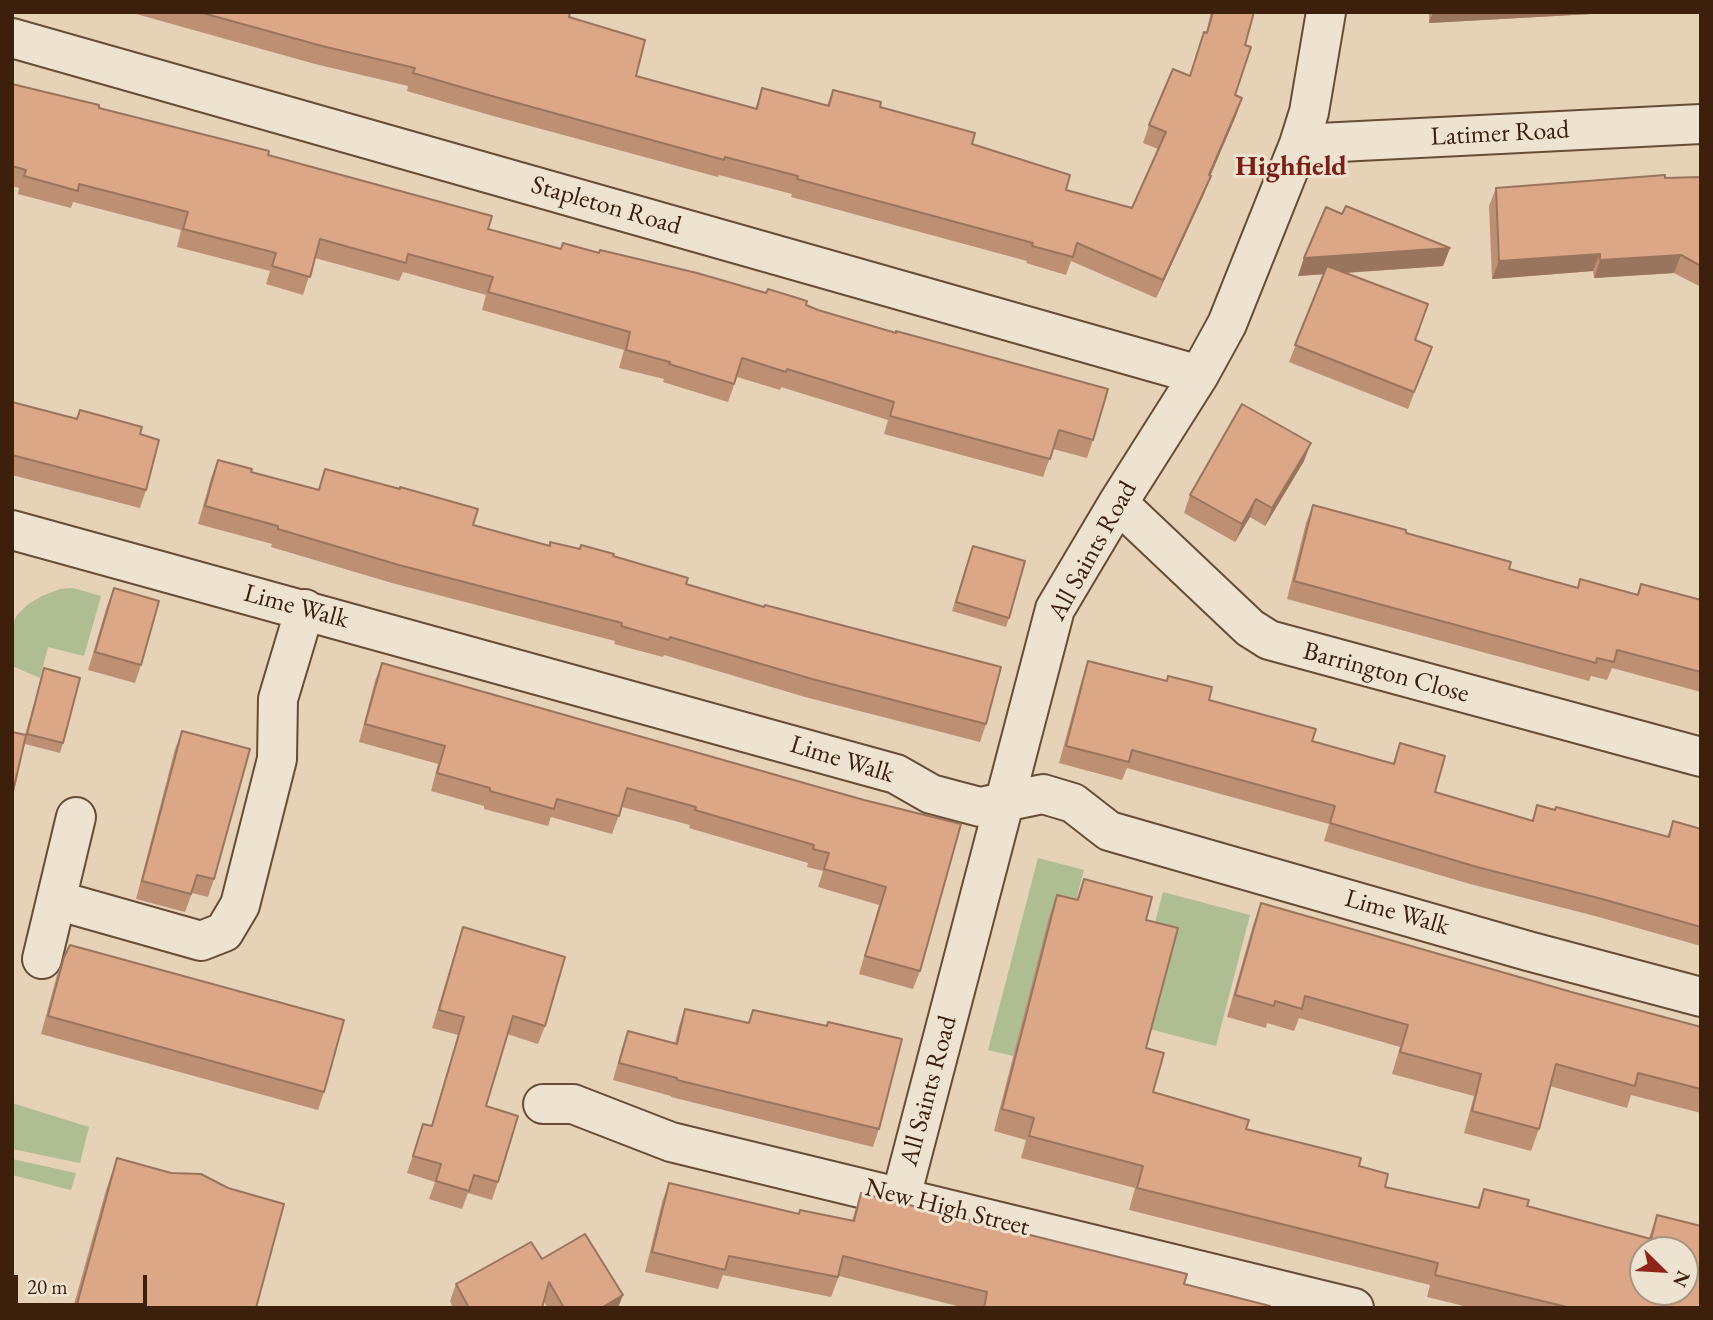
<!DOCTYPE html>
<style>
body{margin:0}
#map{position:relative;width:1713px;height:1320px;overflow:hidden;background:#e5d2b7;font-family:"EB Garamond",serif}
canvas{display:block}
.frame{position:absolute;inset:0;border:14px solid #3d200b;pointer-events:none}
.north{position:absolute;left:1629px;top:1236px;width:70px;height:70px;box-sizing:border-box;background:#eee2d0;border:2px solid #a79481;border-radius:50%;rotate:114deg;font-size:19px;font-weight:700;line-height:28px;text-align:center;color:#3d200b}
.north::after{content:'';display:block;margin:auto;width:24px;height:32px;background:#8f2418;clip-path:polygon(50% 0,100% 100%,50% 72%,0 100%)}
.scale{position:absolute;left:14px;top:1275px;width:133px;height:32px;box-sizing:border-box;border:4px solid #3d200b;border-top:0;padding-left:9px;font-size:21px;line-height:24px;white-space:nowrap;color:#3d200b;-webkit-text-stroke:5px #eee2d0;paint-order:stroke}
</style>
<div id="map">
<canvas width="1713" height="1320"></canvas>
<div class="frame"></div>
<div class="north">N</div>
<div class="scale">20 m</div>
</div>
<script>
const ctx = document.querySelector('canvas').getContext('2d');
ctx.lineJoin = 'round';
function fill(path, color) { ctx.fillStyle = color; ctx.fill(path, 'evenodd'); }
const poly = rows => new Path2D(rows.map(r => 'M' + r).join(''));
function trace(path, color, width, dash) { ctx.strokeStyle = color; ctx.lineWidth = width; ctx.lineCap = dash ? 'butt' : 'round'; ctx.setLineDash(dash || []); ctx.stroke(path); }
function drawText(font, color, halo, rows, align = 'center') {
  ctx.font = font + ' "EB Garamond",serif'; ctx.lineWidth = 6; ctx.setLineDash([]); ctx.textBaseline = 'middle'; ctx.strokeStyle = halo; ctx.fillStyle = color; for (const [text, x, y, turn = 0] of rows) {
    ctx.save(); ctx.translate(x, y); ctx.rotate((+turn || 0) * Math.PI / 180); ctx.textAlign = isNaN(turn) ? turn : align; if (halo) ctx.strokeText(text, 0, 0); ctx.fillText(text, 0, 0); ctx.restore();
  }
}
fill(poly([
 [73,588,101,596,84,656,48,647,40,678,12,666,12,625,17,615,27,605,42,596,60,589],
 [1038,858,1084,870,1070,922,1013,1056,988,1050],
 [1163,892,1250,915,1216,1046,1149,1029,1149,945],
 [12,1103,89,1127,80,1163,12,1149],
 [12,1159,76,1173,71,1190,12,1175]
]), '#afbd92');
const minor = poly([
 [12,38,1199,375],
 [1299,144,1701,124],
 [1118,503,1250,628,1269,640,1701,757],
 [12,530,896,774,931,794,980,807,1043,794,1073,803,1109,831,1528,951,1701,997],
 [56,900,201,941,224,932,240,905,277,759,278,699,305,609],
 [42,959,76,817],
 [543,1104,573,1104,671,1142,1354,1308],
 [901,1197,1055,609,1118,503,1199,375,1227,324,1299,144,1309,112,1326,12]
]);
trace(minor, '#674c36', 42);
trace(minor, '#eee2d0', 38);
fill(poly([
 [129,12,570,12,569,17,636,76,755,109,762,88,827,105,833,90,880,107,972,144,1066,190,1132,208,1158,149,1143,143,1149,125,1190,76,1204,32,1206,33,1211,12,1254,12,1245,45,1235,95,1242,98,1210,175,1204,194,1156,298,1071,261,1066,275,1026,263,1027,261,791,197,792,194,719,175,718,177,486,114,407,91,408,86,315,64],
 [1429,12,1592,12,1591,14,1429,23],
 [12,84,268,155,488,229,561,249,598,253,806,305,1093,440,1087,458,1053,449,1043,477,884,434,888,420,781,387,780,390,737,377,728,402,663,382,664,379,619,368,624,350,482,310,486,295,403,272,399,281,315,258,303,295,266,284,270,271,177,247,181,230,73,202,71,208,18,194,19,188,12,186],
 [1701,177,1701,287,1674,273,1594,278,1593,271,1492,279,1489,206,1496,188],
 [1342,214,1450,248,1443,266,1345,273,1415,340,1432,347,1408,409,1289,362,1324,274,1298,276,1304,258],
 [12,402,140,434,146,490,140,508,12,475],
 [218,460,251,472,318,490,325,469,473,525,549,546,579,549,613,556,686,584,986,724,980,742,805,697,664,655,663,657,614,644,615,641,392,583,271,547,272,544,198,524,211,478],
 [1304,461,1265,526,1250,517,1235,542,1184,513,1190,495],
 [1313,505,1406,533,1509,569,1577,588,1637,594,1641,584,1701,600,1701,692,1612,668,1607,680,1591,676,1589,681,1287,599,1306,523],
 [969,556,1009,618,1006,627,952,611],
 [114,588,141,665,135,683,88,670,107,606],
 [1088,661,1209,700,1312,741,1393,763,1400,743,1435,792,1532,820,1537,805,1667,837,1673,821,1701,829,1701,946,1595,916,1470,884,1324,841,1329,824,1127,768,1122,780,1059,763,1082,679],
 [382,663,864,800,920,971,913,989,859,974,879,905,818,887,823,871,807,867,808,863,689,828,690,825,622,807,612,834,551,817,548,826,484,809,484,806,431,791,438,764,359,742,375,681],
 [44,668,63,743,60,753,25,744,25,735],
 [182,731,214,879,208,897,192,893,185,912,136,899,175,749],
 [1084,879,1146,920,1146,1048,1153,1092,1246,1129,1359,1166,1385,1187,1477,1208,1484,1189,1527,1206,1649,1238,1657,1215,1701,1308,1472,1308,1427,1297,1430,1285,1129,1210,1135,1188,1021,1158,1026,1140,994,1131,1049,917,1057,895,1076,900],
 [1261,903,1575,993,1701,1027,1701,1113,1631,1095,1627,1108,1550,1086,1539,1129,1531,1151,1464,1133,1474,1096,1392,1074,1400,1047,1299,1018,1294,1031,1267,1023,1266,1028,1227,1017,1253,925],
 [463,927,545,1026,538,1044,507,1034,486,1106,498,1182,492,1200,468,1193,462,1209,429,1199,435,1182,407,1173,423,1124,431,1126,458,1035,432,1028,457,945],
 [64,957,324,1092,318,1110,41,1034,57,975],
 [685,1009,748,1023,753,1010,879,1129,873,1147,671,1097,671,1096,613,1080,622,1048,628,1031,675,1043,679,1026],
 [117,1158,256,1308,73,1308,106,1190],
 [669,1183,798,1214,800,1210,852,1220,861,1193,1269,1308,965,1308,839,1276,831,1297,723,1275,718,1289,645,1272,662,1202],
 [542,1259,618,1308,547,1308,544,1301,542,1308,453,1308,450,1301,456,1284]
]), '#bd9074');
fill(poly([
 [1433,12,1592,12,1591,14,1429,23],
 [1242,98,1236,116,1203,193,1209,175],
 [1211,176,1204,194,1156,298,1163,280],
 [1450,248,1443,266,1298,276,1304,258],
 [1600,254,1593,271,1492,279,1499,261],
 [1681,255,1674,273,1594,278,1600,260],
 [1311,443,1304,461,1265,526,1272,508],
 [1256,499,1250,517,1235,542,1242,524],
 [623,1295,618,1308,601,1308]
]), '#9a755e');
const building = poly([
 [199,12,570,12,569,17,645,40,636,76,757,109,762,88,829,106,833,90,881,102,880,107,975,133,972,144,1070,175,1066,190,1132,208,1166,132,1149,125,1173,69,1190,76,1204,32,1207,33,1213,12,1254,12,1245,45,1251,47,1235,95,1242,98,1209,175,1211,176,1163,280,1077,243,1073,257,1032,246,1033,243,797,179,798,176,725,157,724,160,492,96,413,73,415,68,322,46,199,12],
 [12,84,99,105,99,108,269,151,268,155,492,216,488,229,561,249,563,243,599,253,600,250,697,273,766,293,768,289,807,301,806,305,818,310,896,333,896,331,1108,389,1093,440,1059,430,1050,459,890,416,894,402,787,369,786,372,742,358,734,384,669,364,670,362,626,350,630,332,488,292,493,277,408,254,406,263,320,239,310,277,272,266,276,253,183,229,188,212,79,184,78,191,24,176,26,170,12,166,12,84],
 [1665,175,1665,178,1701,177,1701,266,1681,255,1600,260,1600,254,1499,261,1496,188,1665,175],
 [1346,206,1450,248,1304,258,1326,207,1342,214,1346,206],
 [1327,266,1428,304,1415,340,1432,347,1414,392,1295,345,1327,266],
 [12,402,77,419,80,410,142,427,140,434,159,440,146,490,12,455,12,402],
 [1242,404,1311,443,1272,508,1256,499,1242,524,1190,495,1242,404],
 [218,460,252,469,251,472,319,490,325,469,400,489,400,487,478,509,473,525,550,546,550,542,580,549,581,545,614,554,613,556,688,578,686,584,764,607,765,605,1001,667,986,724,812,679,670,637,669,640,621,626,622,623,399,565,278,529,278,526,205,506,218,460],
 [1313,505,1406,530,1406,533,1511,562,1509,569,1578,588,1580,579,1638,595,1641,584,1701,600,1701,672,1617,650,1614,662,1597,658,1596,663,1294,581,1313,505],
 [973,546,1025,561,1009,618,956,602,973,546],
 [114,588,159,601,141,665,95,652,114,588],
 [1088,661,1167,681,1168,676,1212,687,1209,700,1316,729,1312,741,1394,764,1400,743,1445,756,1435,792,1533,821,1537,805,1555,810,1556,807,1669,837,1673,821,1701,829,1701,927,1602,899,1477,867,1330,823,1335,806,1132,750,1129,762,1066,746,1088,661],
 [382,663,864,800,961,824,920,971,865,956,886,887,824,869,829,853,813,849,814,845,695,810,696,807,627,788,619,816,557,799,554,809,490,791,490,788,437,773,445,746,365,724,382,663],
 [44,668,80,678,63,743,27,734,44,668],
 [182,731,250,749,214,879,197,875,191,894,142,881,182,731],
 [12,732,26,735,12,796,12,732],
 [1084,879,1152,897,1146,920,1178,928,1146,1048,1164,1053,1153,1092,1249,1120,1246,1129,1361,1158,1359,1166,1388,1174,1385,1187,1479,1208,1484,1189,1529,1200,1527,1206,1651,1239,1657,1215,1701,1226,1701,1308,1571,1308,1435,1275,1438,1263,1137,1188,1143,1166,1029,1136,1034,1118,1002,1109,1057,895,1078,900,1084,879],
 [1643,1250,1685,1250,1685,1292,1643,1292,1643,1250],
 [1261,903,1575,993,1701,1027,1701,1089,1638,1073,1635,1086,1556,1064,1539,1129,1472,1111,1481,1074,1400,1052,1408,1025,1305,996,1302,1009,1275,1001,1274,1006,1235,995,1261,903],
 [463,927,565,957,545,1026,513,1016,486,1106,518,1116,498,1182,474,1175,469,1191,436,1181,441,1164,413,1156,423,1124,432,1126,464,1017,439,1010,463,927],
 [70,945,344,1020,324,1092,48,1016,64,957,70,945],
 [685,1009,749,1023,753,1010,827,1026,828,1022,902,1039,879,1129,677,1080,677,1078,619,1063,628,1031,677,1044,685,1009],
 [117,1158,171,1173,201,1174,228,1188,284,1204,256,1308,76,1308,117,1158],
 [669,1183,799,1214,800,1210,854,1221,861,1193,1187,1274,1184,1284,1270,1306,1269,1308,984,1308,987,1292,843,1256,838,1277,729,1256,725,1270,652,1252,669,1183],
 [585,1234,623,1295,601,1308,564,1308,549,1282,542,1308,469,1308,456,1284,531,1242,542,1259,585,1234]
]);
fill(building, '#dca787');
trace(building, '#9a755e', 2);
drawText('26px', '#3d200b', '#eee2d0', [
 ["Latimer Road",1500,134,-3],
 ["Stapleton Road",606,206,16],
 ["All Saints Road",1093,551,-61],
 ["Lime Walk",296,607,15],
 ["Barrington Close",1386,673,15],
 ["Lime Walk",842,760,17],
 ["Lime Walk",1397,913,16],
 ["All Saints Road",929,1091,-75],
 ["New High Street",947,1208,14]
]);
drawText('bold 28px', '#7a1f14', '#eee2d0', [
 ["Highfield",1291,167]
]);
</script>
